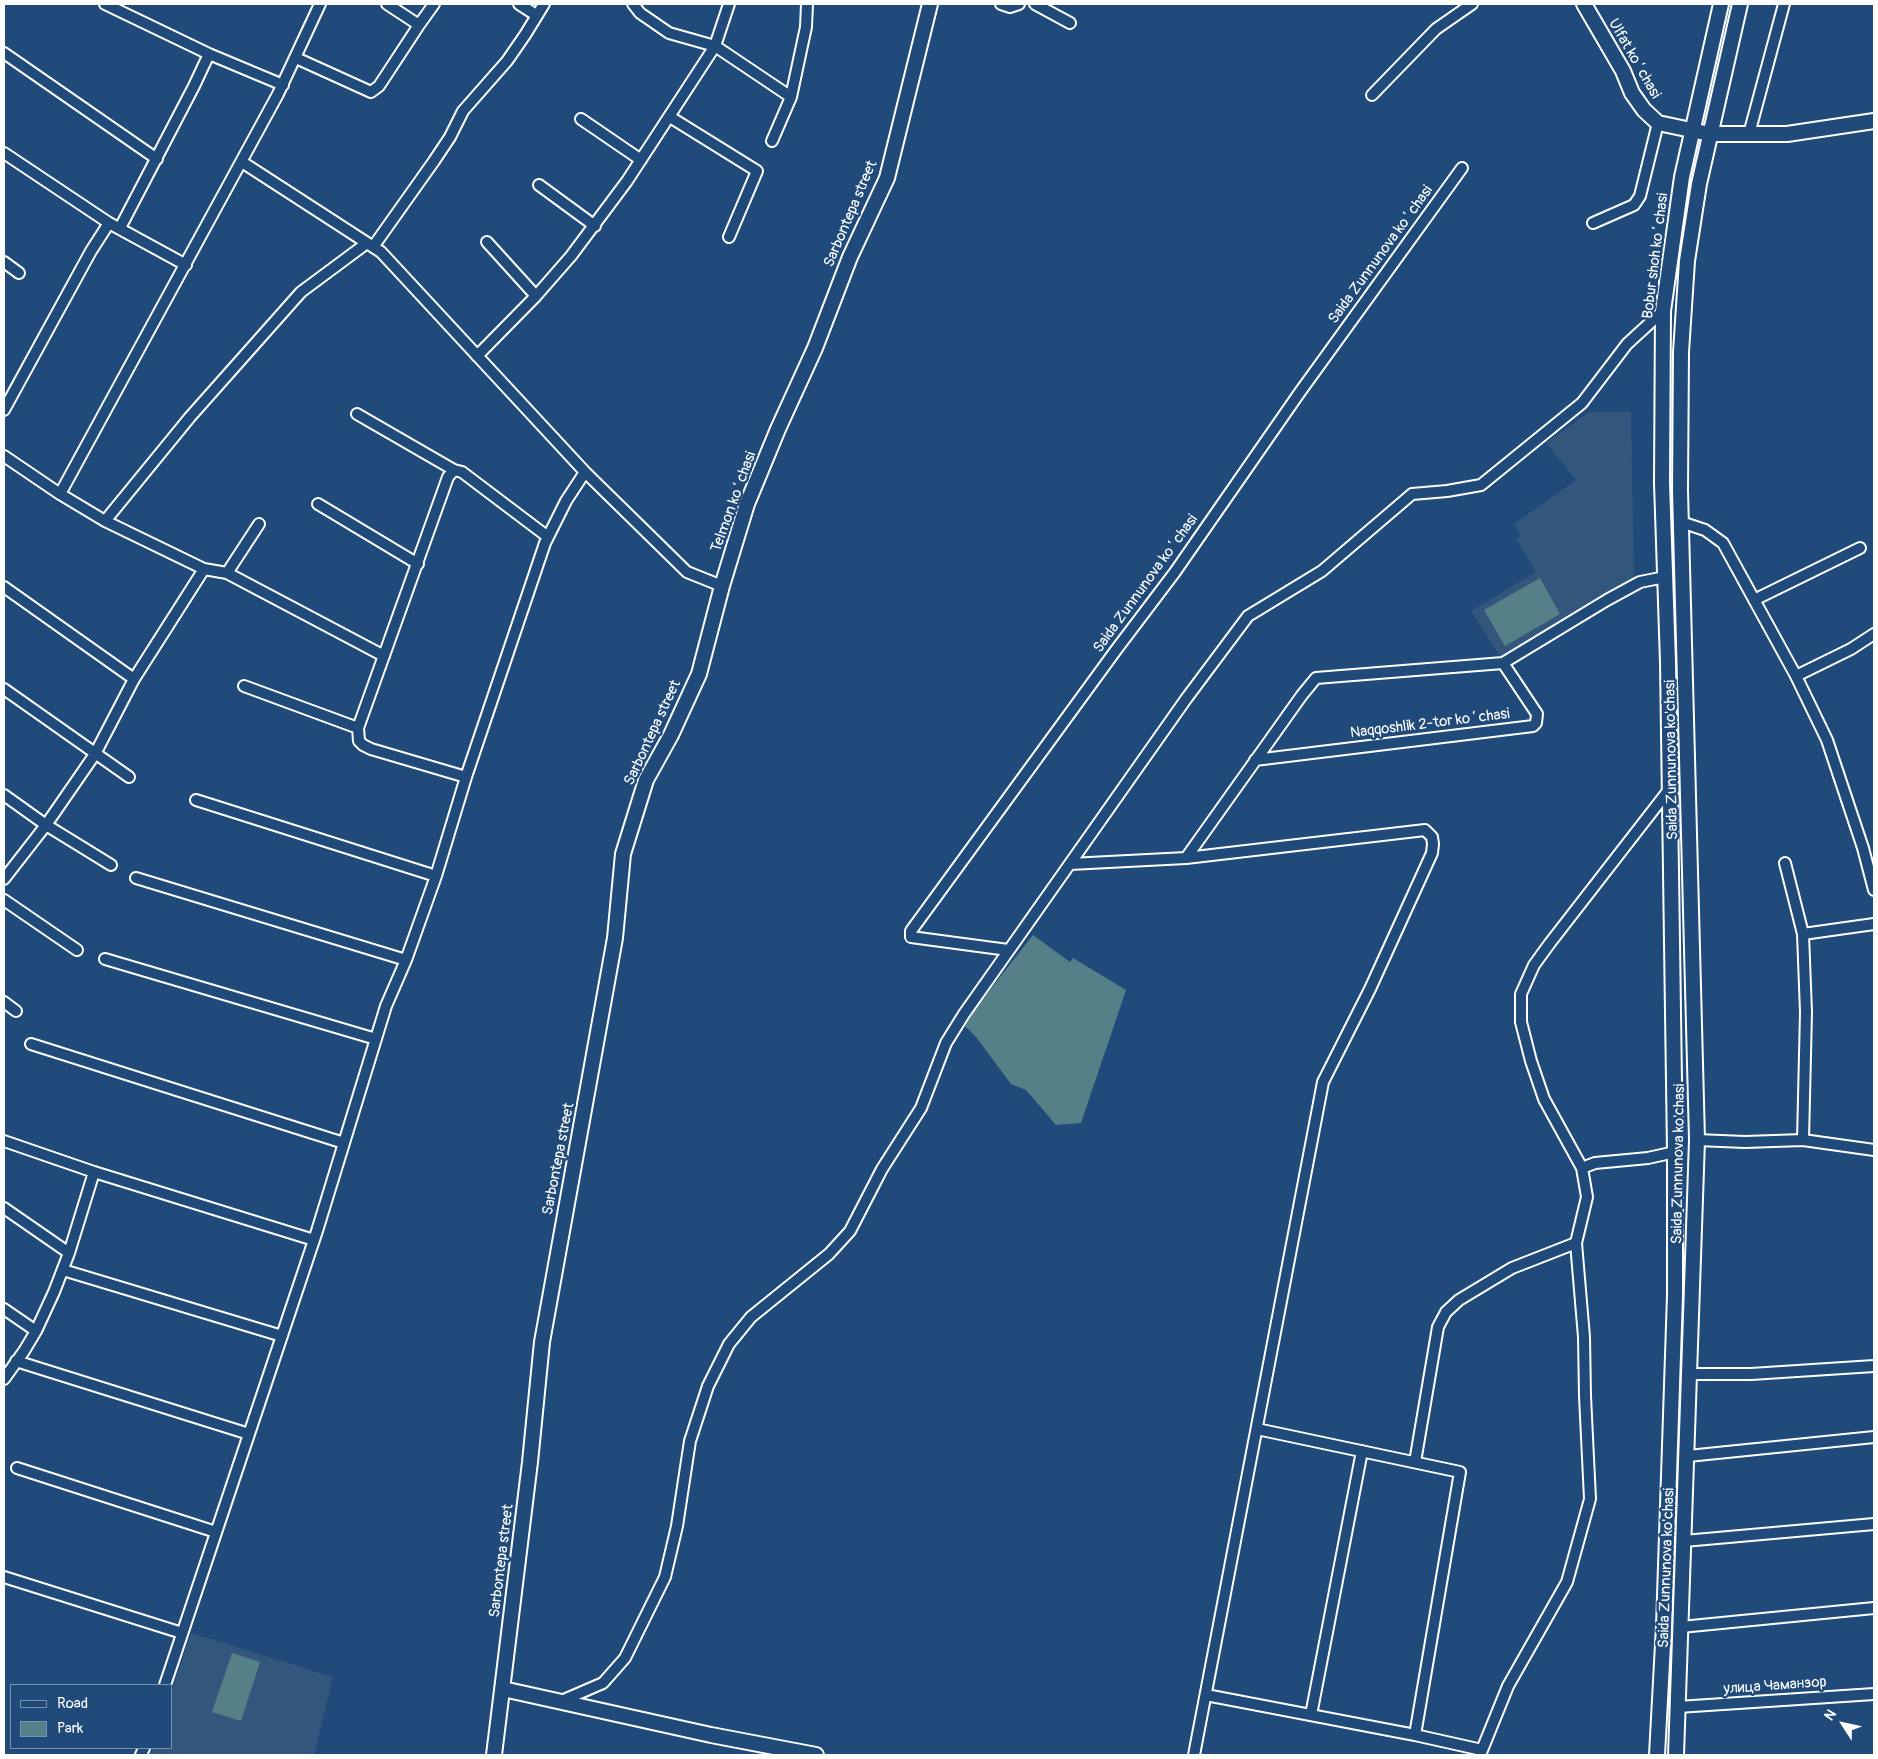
<!DOCTYPE html>
<meta charset="utf-8">
<style>
body{margin:0}
#map{position:relative;width:1878px;height:1759px;overflow:hidden;background:#1f4a7a;font-family:Pangolin,sans-serif}
canvas{display:block}
.frame{position:absolute;inset:0;border:5px solid #fff;pointer-events:none}
.legend{position:absolute;left:10px;top:1684px;width:162px;height:65px;box-sizing:border-box;background:#1f4a7a;border:1px solid #7992af;margin:0;padding:6px 9px;list-style:none;font-size:15px;color:#fff}
.legend li{display:flex;align-items:center;gap:10px;height:25px}
.legend b{width:25px;border:1px solid #7992af}
.north{position:absolute;left:1818px;top:1699px;width:50px;height:50px;-webkit-text-stroke:4px #1f4a7a;paint-order:stroke;rotate:305deg;font-size:14px;font-weight:700;line-height:20px;text-align:center;color:#fff}
.north::after{content:'';display:block;margin:auto;width:18px;height:22px;background:#fff;clip-path:polygon(50% 0,100% 100%,50% 72%,0 100%)}
</style>
<div id="map">
<canvas width="1878" height="1759"></canvas>
<div class="frame"></div>
<ul class="legend">
<li><b style="height:6px;background:#1f4a7a"></b>Road</li>
<li><b style="height:14px;background:#568087"></b>Park</li>
</ul>
<div class="north">N</div>
</div>
<script>
const ctx = document.querySelector('canvas').getContext('2d');
ctx.lineJoin = 'round';
function fill(path, color) { ctx.fillStyle = color; ctx.fill(path, 'evenodd'); }
const poly = rows => new Path2D(rows.map(r => 'M' + r).join(''));
function trace(path, color, width, dash) { ctx.strokeStyle = color; ctx.lineWidth = width; ctx.lineCap = dash ? 'butt' : 'round'; ctx.setLineDash(dash || []); ctx.stroke(path); }
function drawText(font, color, halo, rows, align = 'center') {
  ctx.font = font + ' Pangolin,sans-serif'; ctx.lineWidth = 5; ctx.setLineDash([]); ctx.textBaseline = 'middle'; ctx.strokeStyle = halo; ctx.fillStyle = color; for (const [text, x, y, turn = 0] of rows) {
    ctx.save(); ctx.translate(x, y); ctx.rotate((+turn || 0) * Math.PI / 180); ctx.textAlign = isNaN(turn) ? turn : align; if (halo) ctx.strokeText(text, 0, 0); ctx.fillText(text, 0, 0); ctx.restore();
  }
}
fill(poly([
 [1589,412,1631,412,1634,578,1501,658,1471,611,1536,572,1516,539,1521,536,1514,524,1576,480,1546,443],
 [191,1633,333,1677,314,1755,150,1755,153,1748,171,1748,171,1693]
]), '#33577c');
fill(poly([
 [1540,578,1560,614,1505,646,1484,610],
 [1033,935,1070,962,1073,958,1126,990,1081,1123,1056,1125,1026,1090,1011,1084,976,1037,965,1026,975,1009],
 [232,1653,260,1662,241,1721,212,1712]
]), '#568087');
const street = poly([
 [105,4,209,54,283,85],
 [387,4,419,25,434,4],
 [519,4,536,15],
 [633,4,640,13,669,33,715,46,791,97],
 [1001,4,1010,7,1019,4],
 [1035,4,1070,23],
 [4,53,157,159],
 [296,58,371,92,379,86,419,25],
 [1372,95,1436,29,1472,4],
 [670,117,757,171,729,237],
 [581,119,641,160],
 [1749,134,1784,4],
 [772,141,791,97,806,27,807,4],
 [4,153,109,223,186,265],
 [242,162,381,252,585,472,687,572,722,586],
 [539,185,595,226],
 [1593,223,1634,205,1640,196,1658,123],
 [120,228,194,86,209,54],
 [487,242,536,296],
 [373,247,434,161,450,137,463,111,507,61,525,35,544,4],
 [4,262,19,273],
 [477,356,536,296,571,256,627,181,715,46,729,4],
 [4,410,91,251,109,223],
 [357,414,454,470],
 [4,456,60,494,105,521,204,569,227,573,384,656],
 [60,494,278,94,320,4],
 [318,504,418,564],
 [105,521,190,417,301,292,367,243],
 [1681,522,1705,530,1723,543,1796,676,1827,740,1863,848,1874,890],
 [227,573,259,524],
 [4,587,134,679],
 [1754,600,1860,548],
 [1796,676,1851,649,1874,634],
 [244,686,358,728],
 [4,689,129,777],
 [1255,760,1533,726,1536,723,1537,714,1503,663],
 [466,777,371,749,363,745,359,741,358,728,448,477,454,470,462,472,548,537],
 [4,795,46,825,111,865],
 [196,800,436,876],
 [1186,858,1302,695,1316,678,1503,663,1607,600,1640,582,1665,577],
 [1785,863,1803,934,1806,1012,1803,1140],
 [1070,864,1186,858,1425,830,1432,837,1433,844,1432,853,1370,989,1323,1082,1194,1755],
 [136,878,406,960],
 [4,879,46,825,95,754,134,679,204,569],
 [4,900,77,950],
 [1803,934,1874,924],
 [1008,950,911,937,911,931,1116,650,1175,572,1300,392,1462,168],
 [105,959,376,1039],
 [4,1002,16,1011],
 [31,1044,344,1143],
 [1697,1140,1745,1142,1803,1140,1874,1150],
 [4,1141,94,1172,314,1240],
 [1582,1168,1595,1163,1648,1158,1675,1152],
 [4,1208,69,1253],
 [63,1270,282,1336],
 [4,1309,36,1331],
 [16,1361,249,1434],
 [1690,1374,1751,1374,1874,1366],
 [4,1379,24,1351,36,1331,54,1292,69,1253,94,1172],
 [1257,1429,1460,1472,1415,1735],
 [1688,1456,1874,1437],
 [1415,1462,1438,1327,1446,1312,1459,1300,1512,1268,1576,1243],
 [17,1468,216,1532],
 [1684,1541,1874,1524],
 [4,1577,182,1633],
 [1681,1627,1874,1608],
 [165,1685,317,1231,386,1006,406,960,436,876,466,777,545,543,566,501,585,472],
 [1206,1695,1415,1735,1482,1750],
 [559,1702,603,1683,625,1658,665,1577,677,1526,690,1441,708,1386,729,1344,751,1317,829,1254,850,1231,882,1169,921,1108,946,1043,964,1014,1186,699,1248,616,1322,571,1412,494,1447,491,1481,485,1582,403,1627,344,1663,311],
 [1678,1707,1874,1694],
 [1311,1715,1362,1451],
 [141,1755,144,1748],
 [1480,1755,1508,1686,1567,1582,1590,1499,1585,1396,1584,1337,1576,1243,1587,1197,1582,1168,1544,1099,1531,1061,1521,1022,1521,994,1534,965,1550,943,1668,791]
]);
const secondary = poly([
 [1584,4,1623,71,1632,93,1644,110,1658,123,1710,134,1787,134,1874,121],
 [503,1689,711,1735,816,1755],
 [494,1755,530,1462,542,1342,615,938,623,854,646,780,671,735,699,674,722,586,747,504,778,429,815,348,850,257,887,178,930,4],
 [1657,1755,1664,1626,1675,1295,1675,1152,1668,662,1662,483,1663,311,1682,177,1721,4],
 [1676,1755,1697,1140,1680,490,1681,352,1687,261,1699,184,1740,4]
]);
trace(street, '#fff', 14);
trace(secondary, '#fff', 18);
trace(street, '#1f4a7a', 10);
trace(secondary, '#1f4a7a', 14);
drawText('15px', '#fff', '#1f4a7a', [
 ["Ulfat koʻchasi",1634,59,60],
 ["Sarbontepa street",851,214,-67],
 ["Saida Zunnunova koʻchasi",1381,255,-54],
 ["Bobur shoh koʻchasi",1656,256,-83],
 ["Telmon koʻchasi",734,502,-70],
 ["Saida Zunnunova koʻchasi",1146,584,-54],
 ["Naqqoshlik 2-tor koʻchasi",1430,724,-7],
 ["Sarbontepa street",653,733,-65],
 ["Saida Zunnunova ko'chasi",1672,760,-91],
 ["Sarbontepa street",559,1159,-79],
 ["Saida Zunnunova ko'chasi",1679,1164,-89],
 ["Sarbontepa street",502,1561,-83],
 ["Saida Zunnunova ko'chasi",1667,1568,-88],
 ["улица Чаманзор",1775,1686,-4]
]);
</script>
